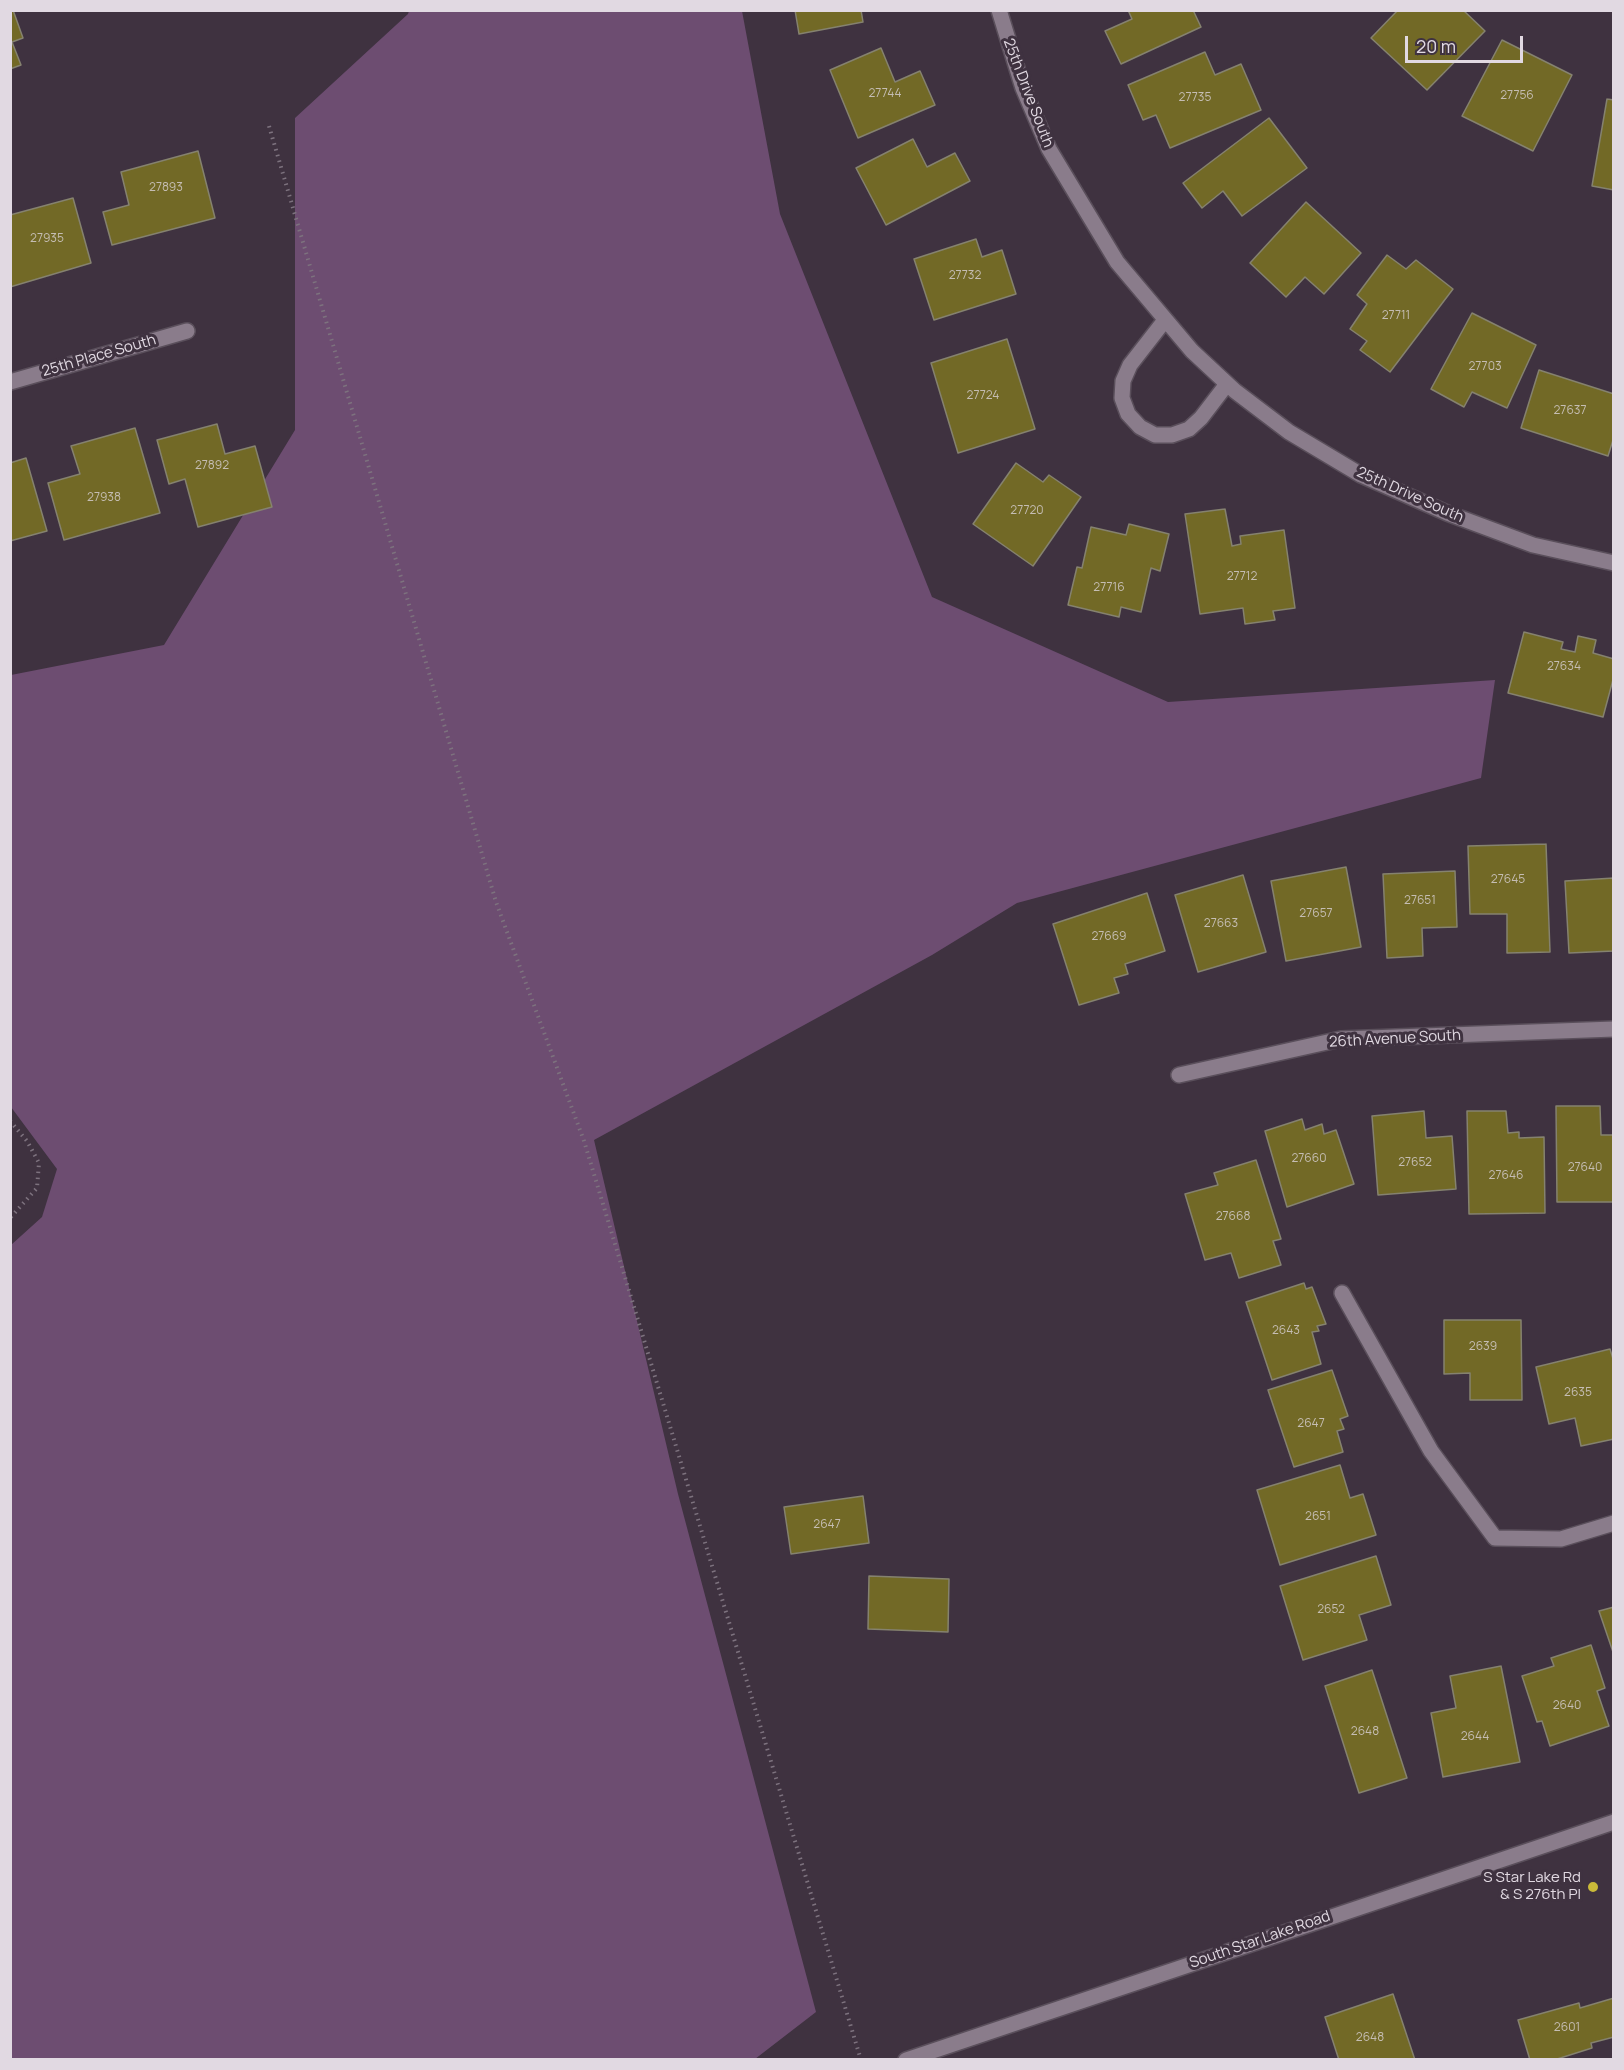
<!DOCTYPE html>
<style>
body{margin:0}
#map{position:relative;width:1624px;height:2070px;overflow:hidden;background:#3f3240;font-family:Manrope,sans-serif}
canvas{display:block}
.frame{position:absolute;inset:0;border:12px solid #e1d9e2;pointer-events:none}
.scale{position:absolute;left:1405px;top:36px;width:118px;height:27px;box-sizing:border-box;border:3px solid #e1d9e2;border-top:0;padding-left:8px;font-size:18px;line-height:21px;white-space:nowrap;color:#e1d9e2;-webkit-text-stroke:4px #3f3240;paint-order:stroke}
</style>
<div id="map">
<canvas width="1624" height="2070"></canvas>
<div class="frame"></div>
<div class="scale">20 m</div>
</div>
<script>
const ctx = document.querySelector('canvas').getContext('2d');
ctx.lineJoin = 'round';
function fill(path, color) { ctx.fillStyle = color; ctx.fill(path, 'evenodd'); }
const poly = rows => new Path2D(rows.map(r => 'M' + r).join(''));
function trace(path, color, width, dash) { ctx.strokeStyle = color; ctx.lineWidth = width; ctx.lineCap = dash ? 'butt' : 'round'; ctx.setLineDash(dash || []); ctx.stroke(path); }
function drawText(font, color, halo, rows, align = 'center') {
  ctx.font = font + ' Manrope,sans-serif'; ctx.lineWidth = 6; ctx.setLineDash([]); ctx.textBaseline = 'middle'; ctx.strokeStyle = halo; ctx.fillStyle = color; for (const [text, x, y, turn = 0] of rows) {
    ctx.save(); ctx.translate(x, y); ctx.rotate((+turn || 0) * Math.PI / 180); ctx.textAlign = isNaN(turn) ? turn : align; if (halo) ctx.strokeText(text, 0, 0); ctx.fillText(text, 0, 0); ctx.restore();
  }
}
fill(poly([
 [409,11,742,11,780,214,932,597,1168,702,1495,680,1481,778,1017,903,932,955,594,1140,678,1494,816,2012,755,2059,11,2059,11,1245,42,1217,57,1169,11,1107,11,675,164,645,295,430,295,118,408,14]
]), '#6d4d71');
const building = poly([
 [10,10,13,10,23,38,12,42,21,65,10,69,10,10],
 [795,10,861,10,863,22,799,34,795,10],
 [1128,10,1193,10,1201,27,1121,64,1105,31,1132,19,1128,10],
 [1398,10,1463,10,1485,31,1427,90,1371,38,1398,10],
 [1502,40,1572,75,1533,151,1462,116,1502,40],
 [881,48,895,82,920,71,935,105,858,138,830,70,881,48],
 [1205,52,1215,75,1241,64,1261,110,1170,148,1156,115,1143,120,1128,85,1205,52],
 [1607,99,1614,100,1614,190,1592,186,1607,99],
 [1269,118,1307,168,1242,216,1223,191,1202,208,1183,183,1269,118],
 [913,139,927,167,955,153,970,181,886,225,856,168,913,139],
 [198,151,215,218,112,245,103,212,129,205,121,172,198,151],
 [73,198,91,263,10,287,10,215,73,198],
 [1306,202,1361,253,1324,294,1305,277,1286,297,1250,263,1306,202],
 [976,239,982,257,1002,250,1016,294,934,320,914,259,976,239],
 [1387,255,1406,269,1416,260,1453,289,1390,372,1360,350,1367,341,1350,329,1367,304,1357,295,1387,255],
 [1472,313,1536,345,1507,408,1472,392,1464,407,1431,389,1472,313],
 [1007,339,1035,429,958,453,931,363,1007,339],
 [1539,370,1614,394,1614,437,1608,456,1521,428,1539,370],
 [217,424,225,454,255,446,272,507,198,527,185,479,169,484,157,440,217,424],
 [135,428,160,513,64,540,48,483,80,474,71,446,135,428],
 [26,458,47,531,10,541,10,463,26,458],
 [1016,463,1043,482,1049,475,1081,497,1033,566,973,524,1016,463],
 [1225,509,1232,546,1241,544,1240,536,1284,530,1295,608,1273,611,1275,620,1245,624,1243,608,1200,614,1185,514,1225,509],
 [1129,524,1169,534,1160,571,1151,568,1141,612,1121,607,1119,617,1068,605,1077,567,1082,568,1091,527,1126,535,1129,524],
 [1524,632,1563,642,1561,649,1575,652,1578,636,1596,640,1593,653,1614,659,1614,676,1603,717,1508,693,1524,632],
 [1546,844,1550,952,1507,953,1507,914,1470,914,1468,846,1546,844],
 [1346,867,1361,947,1286,961,1271,881,1346,867],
 [1455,871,1457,927,1422,928,1423,956,1387,958,1383,874,1455,871],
 [1243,875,1266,952,1198,972,1175,895,1243,875],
 [1614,878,1614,951,1569,953,1565,881,1614,878],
 [1147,893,1165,951,1125,964,1128,974,1114,978,1119,993,1079,1005,1053,924,1147,893],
 [1556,1106,1600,1106,1601,1135,1614,1135,1614,1202,1557,1202,1556,1106],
 [1424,1111,1426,1138,1452,1136,1456,1189,1378,1195,1372,1116,1424,1111],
 [1467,1111,1506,1111,1508,1133,1519,1132,1519,1138,1544,1137,1545,1213,1469,1214,1467,1111],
 [1302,1119,1305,1130,1322,1124,1324,1134,1336,1130,1354,1184,1287,1207,1265,1131,1302,1119],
 [1256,1160,1281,1239,1273,1241,1281,1265,1239,1278,1231,1253,1205,1260,1185,1194,1218,1185,1214,1173,1256,1160],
 [1304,1283,1306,1289,1312,1287,1326,1324,1317,1326,1319,1331,1312,1332,1321,1364,1272,1380,1246,1302,1304,1283],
 [1444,1320,1521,1320,1522,1400,1470,1400,1470,1373,1444,1374,1444,1320],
 [1610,1349,1614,1362,1614,1439,1581,1446,1575,1418,1549,1424,1536,1367,1610,1349],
 [1332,1370,1348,1416,1340,1419,1344,1429,1337,1431,1343,1452,1294,1467,1268,1390,1332,1370],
 [1340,1465,1350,1498,1363,1494,1376,1535,1280,1565,1257,1490,1340,1465],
 [863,1496,869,1543,791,1554,784,1507,863,1496],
 [1376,1556,1391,1605,1359,1615,1367,1640,1303,1660,1280,1586,1376,1556],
 [869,1576,949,1579,948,1632,868,1629,869,1576],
 [1614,1607,1614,1655,1599,1611,1614,1607],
 [1591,1645,1605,1688,1597,1691,1609,1726,1550,1746,1542,1721,1537,1722,1522,1676,1554,1666,1551,1658,1591,1645],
 [1501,1666,1520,1762,1443,1777,1431,1713,1456,1708,1450,1676,1501,1666],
 [1372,1670,1407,1778,1359,1793,1325,1686,1372,1670],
 [1393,1994,1415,2060,1339,2060,1325,2017,1393,1994],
 [1614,1998,1614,2037,1591,2043,1592,2048,1554,2060,1530,2060,1518,2020,1579,2003,1580,2008,1614,1998]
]);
fill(building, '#726926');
trace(building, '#85826f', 1.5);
const minor = poly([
 [999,10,1023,88,1049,149,1117,262,1192,351,1235,391,1289,432,1361,475,1447,513,1533,545,1614,563],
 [1165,320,1130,365,1123,381,1122,398,1128,414,1140,427,1155,435,1172,435,1189,429,1201,418,1227,384],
 [10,382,187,331],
 [1179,1075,1341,1039,1614,1029],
 [1342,1293,1431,1451,1495,1538,1561,1539,1614,1523],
 [906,2060,1614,1822]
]);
trace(minor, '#5a4f5b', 18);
trace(poly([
 [269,126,496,902,584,1141,861,2060],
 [10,1121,27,1141,39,1163,37,1188,10,1218]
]), '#7d727e', 4, [1.5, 4.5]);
trace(minor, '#8a7c8b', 15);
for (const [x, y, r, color] of [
 [1593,1887,6,"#caba39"]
]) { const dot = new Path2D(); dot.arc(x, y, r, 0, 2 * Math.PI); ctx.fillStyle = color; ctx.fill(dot); trace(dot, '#3f3240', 2); }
drawText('12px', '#c5bdb3', null, [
 ["27744",885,94],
 ["27756",1517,96],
 ["27735",1195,98],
 ["27893",166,188],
 ["27935",47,239],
 ["27732",965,276],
 ["27711",1396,316],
 ["27703",1485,367],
 ["27724",983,396],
 ["27637",1570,411],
 ["27892",212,466],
 ["27938",104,498],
 ["27720",1027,511],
 ["27712",1242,577],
 ["27716",1109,588],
 ["27634",1564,667],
 ["27645",1508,880],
 ["27651",1420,901],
 ["27657",1316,914],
 ["27663",1221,924],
 ["27669",1109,937],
 ["27660",1309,1159],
 ["27652",1415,1163],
 ["27640",1585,1168],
 ["27646",1506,1176],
 ["27668",1233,1217],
 ["2643",1286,1331],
 ["2639",1483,1347],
 ["2635",1578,1393],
 ["2647",1311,1424],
 ["2651",1318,1517],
 ["2647",827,1525],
 ["2652",1331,1610],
 ["2640",1567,1706],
 ["2648",1365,1732],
 ["2644",1475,1737],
 ["2601",1567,2028],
 ["2648",1370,2038]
]);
drawText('15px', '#e1d9e2', '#3f3240', [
 ["25th Drive South",1028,93,69],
 ["25th Place South",99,356,-16],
 ["25th Drive South",1410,495,24],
 ["26th Avenue South",1395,1039,-3],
 ["South Star Lake Road",1260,1940,-19]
]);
drawText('15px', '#e1d9e2', '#3f3240', [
 ["S Star Lake Rd",1581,1878],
 ["& S 276th Pl",1581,1895]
], 'right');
</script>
